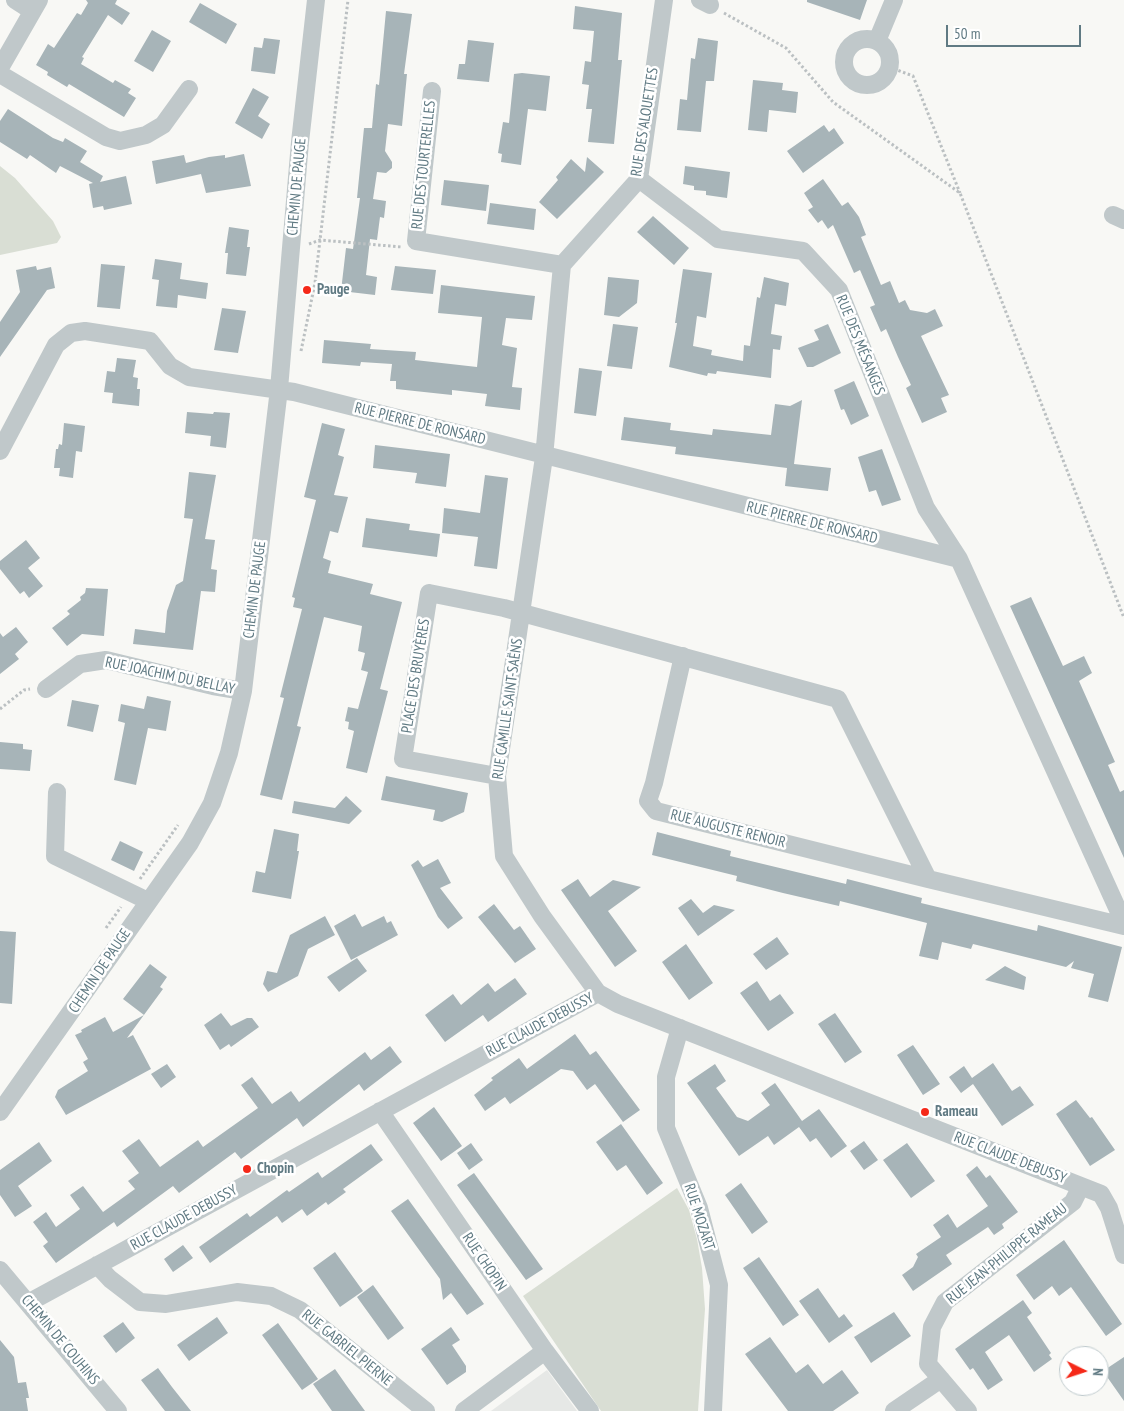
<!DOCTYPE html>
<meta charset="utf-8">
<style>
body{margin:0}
#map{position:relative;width:1124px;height:1411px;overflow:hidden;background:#f8f8f5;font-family:"PT Sans Narrow",sans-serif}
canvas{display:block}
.north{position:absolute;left:1059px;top:1346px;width:50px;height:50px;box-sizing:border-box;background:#fff;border:1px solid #bfcacd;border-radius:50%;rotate:94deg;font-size:14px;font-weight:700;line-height:20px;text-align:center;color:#607a83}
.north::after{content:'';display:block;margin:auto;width:18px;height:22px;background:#f52919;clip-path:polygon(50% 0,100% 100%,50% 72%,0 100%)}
.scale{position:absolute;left:946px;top:25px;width:135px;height:22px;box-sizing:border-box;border:2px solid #607a83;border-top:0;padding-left:6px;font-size:15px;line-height:18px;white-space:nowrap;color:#607a83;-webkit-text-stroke:4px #fff;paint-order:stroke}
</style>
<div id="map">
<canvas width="1124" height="1411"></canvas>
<div class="north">N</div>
<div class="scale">50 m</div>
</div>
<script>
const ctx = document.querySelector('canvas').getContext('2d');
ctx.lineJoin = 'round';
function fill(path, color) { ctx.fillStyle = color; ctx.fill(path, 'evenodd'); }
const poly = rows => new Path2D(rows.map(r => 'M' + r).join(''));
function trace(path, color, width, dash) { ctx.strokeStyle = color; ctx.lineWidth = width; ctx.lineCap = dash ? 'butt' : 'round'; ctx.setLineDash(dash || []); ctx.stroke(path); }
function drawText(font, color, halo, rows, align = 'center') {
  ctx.font = font + ' "PT Sans Narrow",sans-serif'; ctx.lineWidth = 5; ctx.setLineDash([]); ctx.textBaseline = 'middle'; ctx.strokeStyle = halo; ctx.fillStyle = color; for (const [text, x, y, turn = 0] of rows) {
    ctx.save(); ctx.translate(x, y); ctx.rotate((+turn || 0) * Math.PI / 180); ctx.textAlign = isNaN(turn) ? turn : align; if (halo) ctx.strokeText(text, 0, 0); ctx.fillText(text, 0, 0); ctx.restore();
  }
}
fill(poly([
 [547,1370,577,1411,491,1411]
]), '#e6e8e6');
fill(poly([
 [0,166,15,178,53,221,61,237,57,243,0,255],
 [677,1188,689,1210,697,1239,702,1268,705,1309,698,1411,601,1411,523,1296]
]), '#d9ded4');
fill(poly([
 [86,0,117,0,115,4,130,13,122,25,108,15,82,57,84,58,81,64,113,83,115,80,131,89,128,93,136,98,124,117,69,84,67,87,47,75,48,72,36,65,48,44,54,48,77,13,81,15,88,3],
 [807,0,867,0,860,20,807,2],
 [200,3,237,24,226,44,189,22],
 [575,6,622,13,618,60,622,60,614,144,588,142,592,109,586,109,589,85,582,84,585,61,591,62,594,31,573,29],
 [386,11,412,14,404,74,407,74,402,126,388,124,385,151,392,162,392,168,386,173,377,172,373,199,386,201,384,218,380,217,377,240,370,239,366,275,377,277,375,295,341,291,346,248,353,249,360,198,357,198,364,128,372,128,376,84,379,85],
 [152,30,171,41,153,72,134,61],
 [264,38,280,40,275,74,251,71,254,47,262,48],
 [698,38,718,41,714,81,706,81,701,132,677,130,680,99,687,100,691,58,695,59],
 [468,40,494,43,489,82,457,79,459,64,465,64],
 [522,73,550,76,546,111,528,109,521,165,501,162,502,154,498,153,503,122,509,123,514,74],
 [753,80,783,83,782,90,798,92,796,113,769,110,767,132,748,130],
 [253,88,269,97,258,116,270,124,262,139,235,123],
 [8,109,53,138,63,142,65,138,87,151,80,162,103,176,100,182,126,176,132,204,104,210,103,206,93,208,89,184,93,183,60,166,56,173,30,155,27,159,0,142,0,121],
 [824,125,829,132,834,128,844,143,803,173,787,151],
 [244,154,251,186,206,193,201,174,156,184,152,161,184,155,186,163,209,157,225,155,225,158],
 [587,157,604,172,557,219,539,202,558,180,556,177,571,159,585,172],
 [685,166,730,172,727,198,706,195,706,191,694,190,694,186,683,184],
 [823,179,842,206,848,202,859,217,866,235,861,237,881,285,890,281,899,303,905,300,910,310,927,313,935,309,943,326,921,336,949,395,941,398,947,412,922,423,906,388,911,385,898,357,886,329,881,332,870,307,875,305,860,270,854,273,833,225,828,229,822,220,818,223,808,210,813,207,804,193],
 [444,180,489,185,486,211,441,205],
 [490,203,536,209,534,230,487,224],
 [653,216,689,248,674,265,637,232],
 [229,227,249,230,247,247,250,247,246,276,226,274,228,253,225,253],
 [155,259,182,263,180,279,208,283,206,299,178,295,177,308,156,306,159,280,152,279],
 [101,264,125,266,120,309,97,307],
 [36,266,37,270,51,267,55,288,47,290,0,357,0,322,20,292,16,270],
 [395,266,436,270,433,294,391,290],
 [683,269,712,273,706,318,697,316,693,346,712,350,711,355,743,361,744,345,750,346,757,297,760,298,764,277,789,283,786,306,775,304,771,334,782,336,780,350,773,349,771,378,717,371,716,374,708,373,707,376,669,367,677,323,675,323],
 [608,277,639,280,637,303,619,317,604,315],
 [441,285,535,296,532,320,506,318,502,345,517,348,512,387,522,388,520,410,485,406,487,394,452,390,452,395,396,389,396,381,390,381,392,364,361,362,360,366,322,363,324,340,371,344,370,349,416,352,415,360,477,367,482,317,438,313],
 [222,308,246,311,238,353,214,350],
 [613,324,638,327,632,369,607,366],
 [828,324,841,353,813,367,807,367,798,348,819,340,814,330],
 [117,358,136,360,133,377,138,378,137,389,140,389,139,406,112,403,113,393,104,392,107,371,115,372],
 [579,368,602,371,596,416,574,413],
 [854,381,869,416,851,425,844,409,841,410,834,390],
 [802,400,794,464,831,468,828,491,785,486,787,468,675,454,676,447,621,440,624,417,671,423,670,430,712,435,713,429,771,435,775,404,790,406],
 [187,412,213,414,214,412,230,413,226,448,210,446,211,436,185,433],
 [64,423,85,426,82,452,76,451,73,478,59,476,60,468,54,468,56,449,58,449,59,444,62,445],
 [322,423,345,429,338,455,344,457,334,495,348,497,338,533,330,531,323,558,331,561,328,573,373,584,370,594,402,602,380,689,388,691,367,773,346,768,354,731,348,729,349,722,345,721,348,707,358,709,368,672,361,670,365,653,358,651,362,626,324,617,297,726,301,727,282,800,260,795,284,698,280,697,302,609,293,607,295,598,292,597,316,500,304,497],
 [375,445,450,454,446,487,415,483,417,473,373,468],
 [882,449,901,500,882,506,876,490,869,492,858,457],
 [189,472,216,475,205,539,215,540,211,569,217,570,215,592,201,591,193,650,133,644,135,629,165,633,167,611,176,585,183,581,193,519,184,518],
 [485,475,508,478,497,569,474,566,478,537,442,533,444,508,480,513],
 [366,518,410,524,409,530,440,534,437,557,362,547],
 [26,540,40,558,28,568,43,586,29,598,24,591,20,594,0,569,0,561],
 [86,588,108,589,104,636,82,634,67,646,52,628,70,614,67,611,81,600,80,597,85,593],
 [1031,597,1063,666,1084,656,1092,673,1079,681,1115,762,1108,765,1120,792,1124,790,1124,858,1010,606],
 [16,627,28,642,15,654,19,659,0,674,0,633,3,637],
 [147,696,171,701,166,731,148,728,136,785,114,780,125,723,118,721,121,704,144,709],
 [72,700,99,705,93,732,67,726],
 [0,742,23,744,23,749,32,750,30,771,0,769],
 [386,776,468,793,464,812,442,822,433,820,435,810,381,800],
 [346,796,362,811,349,824,292,813,294,801,335,808],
 [274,829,299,834,297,851,299,851,291,899,252,892,256,871,265,873],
 [657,832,731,851,730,856,846,884,847,879,922,898,921,903,1037,931,1038,925,1122,947,1108,1002,1088,997,1094,974,1071,968,1074,961,1066,967,973,944,971,949,942,942,938,960,919,956,927,923,840,901,839,906,783,893,736,881,737,876,652,855],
 [120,841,143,852,134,871,111,860],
 [438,859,451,883,440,888,463,918,448,929,438,917,411,865,418,860,423,867],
 [578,879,590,897,613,880,641,887,608,911,637,951,615,967,561,890],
 [691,899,703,913,714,905,735,910,698,936,678,908],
 [494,904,514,930,520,926,536,949,515,963,478,917],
 [355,914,362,927,384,916,387,923,391,921,398,935,351,960,334,926],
 [325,916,335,935,308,949,298,976,268,992,263,984,267,971,277,973,290,935],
 [0,931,16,932,12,1004,0,1003],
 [777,937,789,954,766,970,753,954],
 [686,944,713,983,689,1000,662,962],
 [357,958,367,971,339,992,327,977],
 [150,964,167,977,160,987,163,989,127,1038,133,1035,151,1069,66,1115,55,1097,58,1090,88,1071,83,1062,88,1059,75,1035,82,1032,81,1030,105,1017,113,1032,144,1015,123,999],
 [1005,966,1026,977,1024,990,985,980],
 [515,978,527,994,488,1022,483,1015,445,1042,425,1015,453,994,461,1005,488,983,495,992],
 [757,981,770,1001,780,994,794,1013,768,1031,740,993],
 [221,1013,231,1026,247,1018,252,1018,259,1027,231,1047,229,1044,220,1050,204,1025],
 [835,1013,862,1052,845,1063,818,1024],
 [575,1034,590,1055,596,1051,640,1110,623,1122,595,1084,587,1090,573,1071,561,1069,510,1104,505,1097,485,1111,474,1095,493,1080,491,1078,519,1058,527,1069],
 [913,1045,940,1084,923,1095,897,1055],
 [390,1046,402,1062,364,1091,359,1084,303,1127,297,1118,241,1159,235,1152,179,1193,173,1186,117,1227,114,1222,56,1263,43,1246,48,1242,33,1222,46,1212,56,1227,80,1209,70,1195,83,1186,103,1212,135,1189,128,1181,139,1173,122,1151,139,1139,160,1167,198,1140,203,1147,258,1108,241,1085,252,1077,272,1104,291,1091,299,1102,365,1052,371,1060],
 [993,1063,1012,1091,1020,1086,1034,1105,1002,1126,973,1084,961,1093,949,1077,964,1066,972,1078],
 [167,1064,176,1077,161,1088,151,1074],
 [715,1064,726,1081,716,1088,737,1117,748,1121,770,1105,761,1093,775,1083,802,1121,819,1109,847,1146,831,1158,816,1138,810,1142,799,1127,774,1145,768,1136,739,1156,687,1083],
 [1076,1100,1090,1118,1092,1117,1115,1150,1090,1166,1056,1114],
 [434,1107,462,1146,441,1161,413,1123],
 [621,1124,663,1183,647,1195,626,1165,617,1171,596,1142],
 [864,1141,878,1160,864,1170,850,1151],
 [39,1142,52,1161,18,1186,32,1206,15,1217,0,1195,0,1170],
 [471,1143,483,1160,469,1170,457,1153],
 [907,1143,935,1181,911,1198,883,1160],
 [371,1144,383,1160,343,1189,346,1192,328,1205,326,1202,307,1216,302,1209,282,1223,277,1216,210,1263,199,1247,247,1213,250,1217,287,1190,289,1192,318,1172,322,1178],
 [977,1166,986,1178,990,1175,1018,1212,1002,1224,1004,1228,994,1235,988,1227,946,1255,952,1264,913,1291,902,1275,913,1267,918,1257,916,1254,941,1237,933,1225,948,1214,957,1228,988,1206,966,1175],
 [474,1173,543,1269,526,1280,457,1185],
 [741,1183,768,1222,752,1234,725,1195],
 [408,1199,484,1304,467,1315,451,1293,443,1300,440,1279,391,1211],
 [1064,1240,1122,1324,1106,1336,1071,1287,1059,1296,1052,1286,1034,1300,1016,1275],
 [183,1245,193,1258,173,1272,164,1259],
 [335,1252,363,1291,340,1307,313,1268],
 [759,1257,799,1315,783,1326,743,1268],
 [373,1285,404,1328,388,1340,357,1297],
 [818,1288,839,1318,844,1314,853,1326,829,1343,799,1301],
 [1023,1300,1032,1313,1027,1317,1051,1353,1049,1355,1052,1359,1034,1372,1009,1335,985,1352,1003,1380,988,1390,973,1368,970,1370,955,1349],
 [894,1312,911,1336,871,1363,854,1337],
 [217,1317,228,1333,189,1361,177,1345],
 [123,1322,135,1338,116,1353,103,1336],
 [278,1323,318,1379,302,1390,262,1335],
 [451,1327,460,1340,452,1345,466,1366,466,1372,447,1385,421,1349],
 [770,1337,796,1373,808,1364,823,1384,842,1370,859,1393,833,1411,788,1411,745,1354],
 [0,1340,14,1357,18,1383,26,1382,29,1398,26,1398,28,1411,0,1411],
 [1124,1357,1124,1401,1103,1371],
 [158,1368,172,1387,191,1411,165,1411,141,1380],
 [335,1369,349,1389,365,1411,332,1411,313,1384]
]), '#a7b4b8');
trace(poly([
 [724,13,786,48,833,102,960,193,1124,618],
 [889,67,913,76,960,193],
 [309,244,320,240,402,247],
 [301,351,315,283,348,0],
 [0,709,24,690,30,689],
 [140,879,178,825],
 [106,928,121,907]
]), '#bbc0c2', 3, [2.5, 2.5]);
trace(poly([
 [15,0,32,11],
 [700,0,710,5],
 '844 62a23 23 0 1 1 46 0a23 23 0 1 1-46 0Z',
 [877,41,894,0],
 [0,68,39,0],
 [0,74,106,137,120,141,146,135,163,125,189,89],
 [432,91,416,241,562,265],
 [639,179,718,239,803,251,839,290,926,508,959,559],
 [1113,215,1124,220],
 [0,451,56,345,71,333,85,331,150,341,170,366,189,377,294,392,959,559,1124,923],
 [683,656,654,783,648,801,656,811,928,879],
 [46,689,80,664,106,660,213,686,243,691],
 [497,776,403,759,429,593,504,608,838,699,928,879,1124,926],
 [57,792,55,856,148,901],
 [598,993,542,916,504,856,497,776,544,457,562,265,639,179,664,0],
 [680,1028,666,1077,666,1128,699,1208,719,1285,713,1411],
 [380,1111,545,1351,590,1411],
 [0,1112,190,843,212,803,229,753,243,691,279,389,300,142,316,0],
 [97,1265,110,1279,140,1302,166,1304,237,1292,271,1296,300,1310,426,1411],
 [0,1270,118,1411],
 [28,1303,598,993,618,1004,1101,1194,1109,1208,1124,1255],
 [464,1411,545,1351],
 [894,1411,941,1379],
 [968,1411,928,1364,932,1327,945,1302,1073,1202,1081,1186]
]), '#c0c8ca', 18);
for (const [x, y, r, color] of [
 [307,290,5,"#f52919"],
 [925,1112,5,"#f52919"],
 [247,1169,5,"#f52919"]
]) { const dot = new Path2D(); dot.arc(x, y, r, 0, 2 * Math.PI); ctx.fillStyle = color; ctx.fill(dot); trace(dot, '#fff', 2); }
drawText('15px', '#607a83', '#fff', [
 ["RUE DES ALOUETTES",645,122,-81],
 ["RUE DES TOURTERELLES",424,165,-84],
 ["CHEMIN DE PAUGE",297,187,-85],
 ["RUE DES MÉSANGES",860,345,68],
 ["RUE PIERRE DE RONSARD",420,424,14],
 ["RUE PIERRE DE RONSARD",812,523,14],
 ["CHEMIN DE PAUGE",255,590,-83],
 ["RUE JOACHIM DU BELLAY",170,676,12],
 ["PLACE DES BRUYÈRES",416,676,-81],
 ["RUE CAMILLE SAINT-SAËNS",508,709,-82],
 ["RUE AUGUSTE RENOIR",728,829,14],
 ["CHEMIN DE PAUGE",100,971,-56],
 ["RUE CLAUDE DEBUSSY",540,1025,-28],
 ["RUE CLAUDE DEBUSSY",1010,1158,21],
 ["RUE MOZART",699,1217,72],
 ["RUE CLAUDE DEBUSSY",184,1218,-29],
 ["RUE JEAN-PHILIPPE RAMEAU",1007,1254,-39],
 ["RUE CHOPIN",484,1262,56],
 ["CHEMIN DE COUHINS",60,1340,50],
 ["RUE GABRIEL PIERNE",347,1348,39]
]);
drawText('bold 15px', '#607a83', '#fff', [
 ["Pauge",317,290],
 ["Rameau",935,1112],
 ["Chopin",257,1169]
], 'left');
</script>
